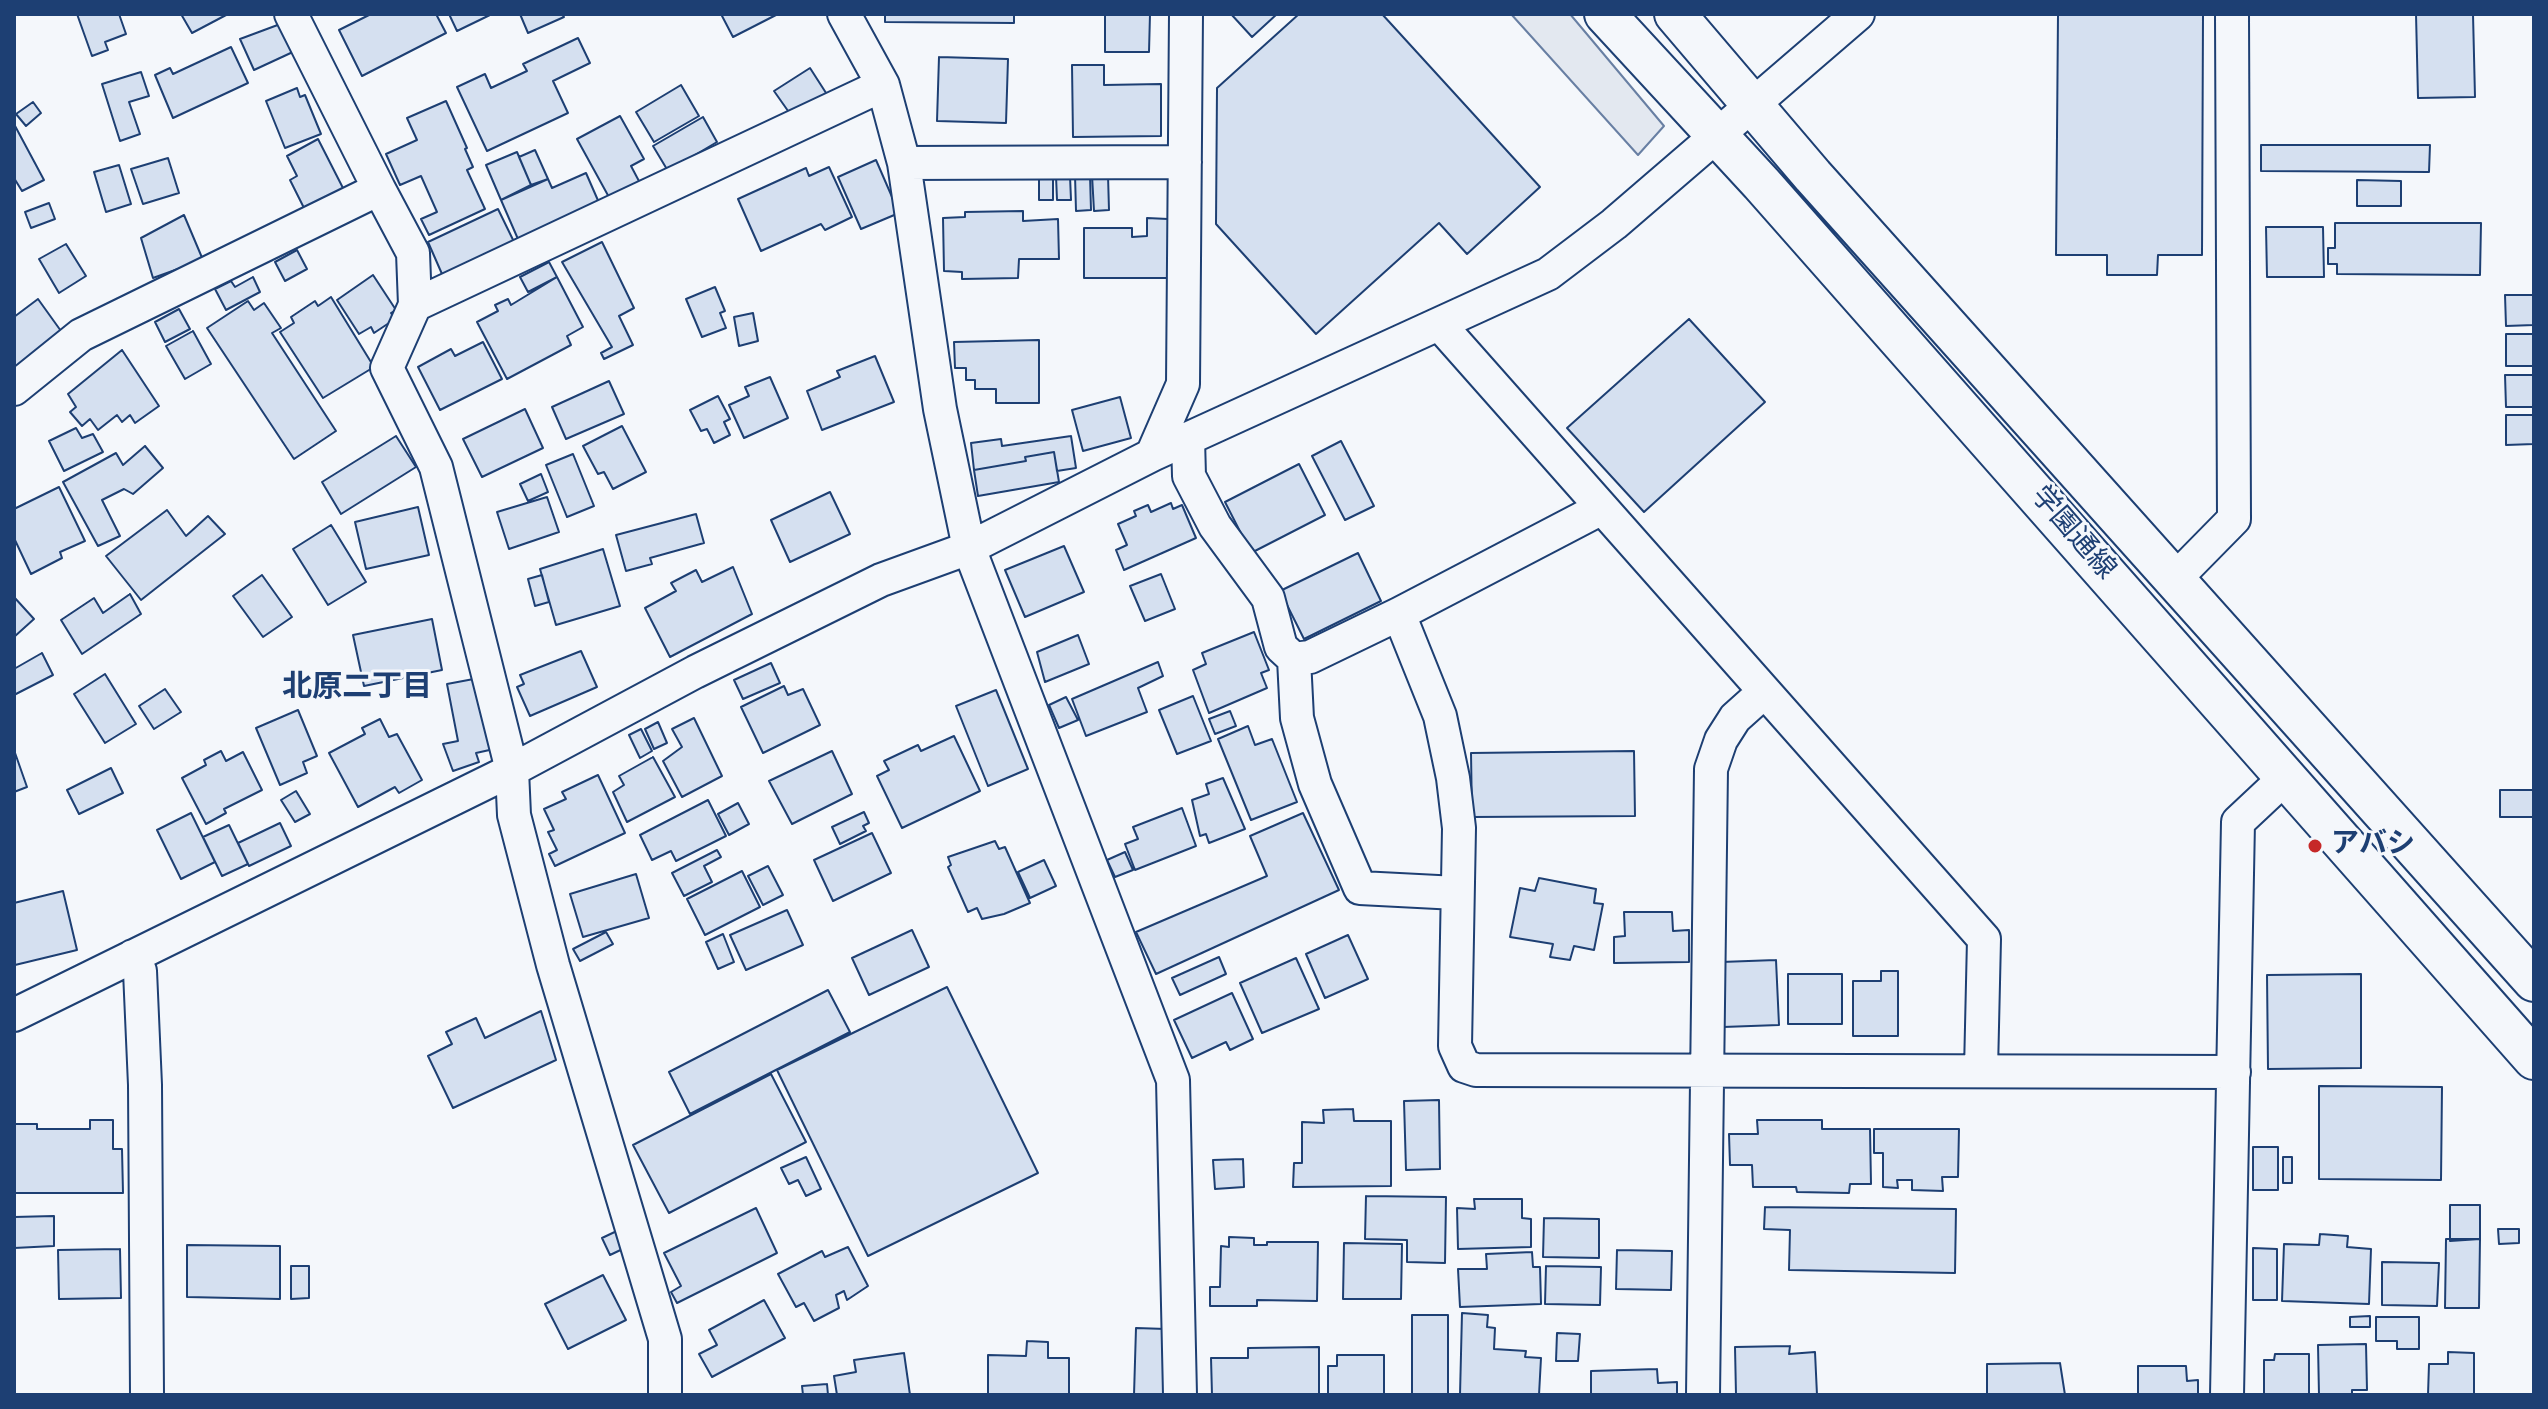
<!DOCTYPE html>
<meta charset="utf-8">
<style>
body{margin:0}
#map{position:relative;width:2548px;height:1409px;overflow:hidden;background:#f4f7fb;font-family:"Source Sans 3",sans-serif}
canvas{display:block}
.frame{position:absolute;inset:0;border:16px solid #1d3f73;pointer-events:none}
</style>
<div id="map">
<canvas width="2548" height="1409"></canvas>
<div class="frame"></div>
</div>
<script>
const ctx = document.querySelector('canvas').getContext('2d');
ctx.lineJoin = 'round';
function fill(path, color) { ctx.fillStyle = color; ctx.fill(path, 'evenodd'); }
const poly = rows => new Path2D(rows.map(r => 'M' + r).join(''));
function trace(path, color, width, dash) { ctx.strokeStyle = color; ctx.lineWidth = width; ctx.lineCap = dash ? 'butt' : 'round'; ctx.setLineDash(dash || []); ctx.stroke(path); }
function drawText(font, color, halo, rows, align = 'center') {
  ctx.font = font + ' "Source Sans 3","Noto Sans JP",sans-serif'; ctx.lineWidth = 6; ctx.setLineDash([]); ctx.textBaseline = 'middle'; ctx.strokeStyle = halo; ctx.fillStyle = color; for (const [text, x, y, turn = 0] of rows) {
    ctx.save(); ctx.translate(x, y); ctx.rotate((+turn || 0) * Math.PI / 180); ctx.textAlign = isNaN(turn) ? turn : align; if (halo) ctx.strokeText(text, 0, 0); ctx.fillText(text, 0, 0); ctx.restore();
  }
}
const parking = poly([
 [1511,14,1570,14,1664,126,1638,155,1511,14]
]);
fill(parking, '#e3e8f0');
trace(parking, '#687fa3', 2);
const building = poly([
 [77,14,119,14,126,34,105,42,108,50,92,56,77,14],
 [181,14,228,14,192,33,181,14],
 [371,14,436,14,446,33,362,76,339,30,371,14],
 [449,14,492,14,457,31,449,14],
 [520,14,562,14,564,17,528,33,520,14],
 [721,14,775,14,776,15,733,37,721,14],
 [885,14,1014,14,1014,23,885,22,885,14],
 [1105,14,1150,14,1149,52,1105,52,1105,14],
 [1231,14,1277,14,1252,37,1231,14],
 [1299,14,1382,14,1540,187,1467,254,1439,223,1316,334,1216,224,1217,88,1299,14],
 [2058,14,2203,14,2202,255,2158,255,2157,275,2107,275,2107,255,2056,255,2058,14],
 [2416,14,2473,14,2475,97,2418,98,2416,14],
 [283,23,295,51,254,70,240,39,283,23],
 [578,38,590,63,553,81,568,113,487,151,457,87,485,74,491,88,527,71,523,64,578,38],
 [231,47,248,83,173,118,155,75,170,68,173,74,231,47],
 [939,57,1008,59,1006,123,937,121,939,57],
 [1072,65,1104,65,1104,85,1161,84,1161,136,1073,137,1072,65],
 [810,68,828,96,793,118,774,91,810,68],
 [141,72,149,96,129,102,140,134,120,141,102,84,141,72],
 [681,85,699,116,654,142,636,112,681,85],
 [297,88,300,97,305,95,321,134,285,148,266,101,297,88],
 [446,101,467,148,465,149,473,167,467,170,485,209,429,235,421,219,437,212,421,176,400,185,386,154,417,140,407,118,446,101],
 [33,102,41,113,26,126,16,114,33,102],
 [620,116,644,159,631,166,640,183,610,199,577,139,620,116],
 [703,117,717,142,668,171,653,146,703,117],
 [14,124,44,180,22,191,14,178,14,124],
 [318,139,344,190,305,210,290,180,297,176,287,156,318,139],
 [2261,145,2430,145,2429,172,2261,171,2261,145],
 [535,150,548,179,531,185,519,157,535,150],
 [517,152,531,185,501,200,486,165,517,152],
 [168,158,179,193,143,204,131,169,168,158],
 [876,160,899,213,861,229,838,177,876,160],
 [119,165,131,204,106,212,94,172,119,165],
 [829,167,852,217,825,230,821,224,761,251,738,199,806,168,809,176,829,167],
 [586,173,600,205,521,246,501,200,548,179,552,188,586,173],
 [1075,175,1090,175,1091,210,1076,211,1075,175],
 [1092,175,1108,175,1109,210,1094,211,1092,175],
 [1039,176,1053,176,1053,200,1039,200,1039,176],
 [1056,176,1070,176,1071,200,1057,200,1056,176],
 [2357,180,2401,181,2401,206,2357,206,2357,180],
 [49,203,55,219,31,228,25,212,49,203],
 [498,209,517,248,479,267,442,274,428,242,498,209],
 [1023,211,1023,221,1058,219,1059,259,1019,259,1018,278,962,279,962,272,944,271,943,218,965,217,965,212,1023,211],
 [184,215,203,260,153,278,141,238,184,215],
 [1147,218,1168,219,1169,278,1084,278,1084,228,1132,228,1132,237,1147,236,1147,218],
 [2335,223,2481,223,2480,275,2337,274,2337,264,2328,264,2328,248,2335,248,2335,223],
 [2266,227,2323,227,2324,277,2267,277,2266,227],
 [602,242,634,308,619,316,633,345,604,359,601,353,612,347,562,262,602,242],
 [66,244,86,276,59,293,39,259,66,244],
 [297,250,307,269,285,281,275,262,297,250],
 [549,262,557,277,528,292,520,277,549,262],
 [373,275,396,310,391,313,395,319,374,333,371,327,359,334,337,300,373,275],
 [253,277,260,292,226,310,215,289,231,281,235,287,253,277],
 [557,277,583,327,567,336,571,345,507,379,477,322,498,311,495,305,508,299,511,305,557,277],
 [715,287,725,311,720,313,726,328,702,337,686,299,715,287],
 [2505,295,2534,295,2534,325,2506,326,2505,295],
 [331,297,374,367,323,398,280,332,294,323,291,317,315,301,318,306,331,297],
 [38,299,66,338,14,375,14,317,38,299],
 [248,301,254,310,264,303,281,328,272,333,336,431,294,459,207,328,248,301],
 [179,309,190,329,165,342,155,322,179,309],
 [753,313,758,341,739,346,734,317,753,313],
 [1689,319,1765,402,1644,512,1567,428,1689,319],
 [193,331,211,364,185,379,166,346,193,331],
 [2506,334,2534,334,2534,366,2506,366,2506,334],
 [1039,340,1039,403,996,403,996,389,975,389,975,380,966,380,966,368,955,368,954,342,1039,340],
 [483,342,502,379,440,410,418,367,451,349,455,356,483,342],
 [122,350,159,406,135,423,130,415,122,422,117,415,98,430,90,419,82,426,70,412,76,407,68,394,122,350],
 [875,356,894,402,822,430,807,391,840,377,837,371,875,356],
 [2505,375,2534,375,2534,407,2506,407,2505,375],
 [770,377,788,418,744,438,729,405,749,396,745,387,770,377],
 [609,381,624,414,566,439,552,407,609,381],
 [718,396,730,419,724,422,730,435,714,443,707,429,701,431,690,410,718,396],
 [1120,397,1131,438,1083,451,1072,410,1120,397],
 [525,409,543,448,482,477,463,439,525,409],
 [2506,415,2534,415,2534,444,2506,445,2506,415],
 [622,426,646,472,613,489,604,472,598,474,583,446,622,426],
 [76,428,82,438,93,434,103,452,64,471,49,441,76,428],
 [396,436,416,467,341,514,322,482,396,436],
 [1071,436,1076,468,1057,471,1054,452,1025,457,1026,461,974,470,971,443,1001,439,1002,446,1071,436],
 [1341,441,1374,506,1345,520,1312,456,1341,441],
 [145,446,163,468,133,494,124,489,102,500,120,536,98,546,63,482,116,453,123,465,145,446],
 [1054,452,1059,482,978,496,974,470,1026,461,1025,457,1054,452],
 [573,454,594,506,567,517,546,465,573,454],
 [1299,464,1325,515,1251,553,1225,502,1299,464],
 [541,474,548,492,528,501,520,484,541,474],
 [59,487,85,541,60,552,62,558,31,574,14,538,14,509,59,487],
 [830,492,850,534,790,562,771,520,830,492],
 [547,497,559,532,509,549,497,512,547,497],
 [1171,503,1173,509,1182,505,1196,538,1124,570,1116,550,1127,545,1118,524,1136,516,1134,511,1148,505,1151,512,1171,503],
 [418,507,429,555,366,569,355,522,418,507],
 [167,510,186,536,208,516,225,534,141,600,106,556,167,510],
 [696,514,704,543,650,558,652,564,626,571,616,535,696,514],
 [331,525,366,582,328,605,293,549,331,525],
 [1064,546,1084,592,1025,617,1005,570,1064,546],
 [603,549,620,606,556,625,540,569,603,549],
 [1358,553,1381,601,1304,639,1280,591,1358,553],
 [733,567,752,614,670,657,645,608,676,591,671,583,696,570,702,582,733,567],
 [1161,574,1175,609,1145,621,1130,586,1161,574],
 [262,575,292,617,263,637,233,596,262,575],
 [542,575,549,602,535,606,528,579,542,575],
 [130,594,141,614,82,654,61,620,94,598,103,613,130,594],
 [14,597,34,619,14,637,14,597],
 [432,619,442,670,364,686,353,635,432,619],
 [1254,632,1269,670,1261,673,1267,688,1209,713,1193,670,1206,664,1202,653,1254,632],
 [1078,635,1089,664,1045,682,1037,652,1078,635],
 [581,651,597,687,530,716,517,687,524,684,520,675,581,651],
 [42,653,53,675,14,695,14,669,42,653],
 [1158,662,1163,676,1138,688,1147,712,1086,736,1072,699,1158,662],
 [771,663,780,683,743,699,734,680,771,663],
 [105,674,136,724,105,743,74,694,105,674],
 [479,678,494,749,476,753,479,762,453,771,443,744,458,741,447,684,479,678],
 [784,686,788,695,803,689,820,725,763,753,741,707,784,686],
 [165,689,181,712,154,729,139,706,165,689],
 [996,690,1028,769,988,786,956,706,996,690],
 [1193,696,1211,741,1177,754,1159,710,1193,696],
 [1066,697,1078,720,1059,728,1049,705,1066,697],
 [298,710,317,756,303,762,307,773,280,785,256,728,298,710],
 [1230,711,1236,726,1215,734,1209,719,1230,711],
 [694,718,722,776,682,797,663,761,682,747,672,729,694,718],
 [380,719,389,737,397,734,422,780,399,793,395,787,358,807,329,753,365,734,362,728,380,719],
 [658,722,667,743,654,749,645,729,658,722],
 [1248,726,1255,745,1272,739,1297,802,1251,820,1218,739,1248,726],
 [641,729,652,751,640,758,629,735,641,729],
 [954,736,980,791,902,828,877,776,889,770,884,761,918,745,921,751,954,736],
 [14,750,27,787,14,792,14,750],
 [221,751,226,761,243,752,262,790,224,809,226,813,206,824,182,778,206,765,204,760,221,751],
 [832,751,852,794,792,824,769,781,832,751],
 [1634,751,1635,816,1472,817,1471,753,1634,751],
 [653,757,675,797,627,822,613,792,624,785,619,776,653,757],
 [111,768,123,793,79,814,67,790,111,768],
 [598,775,625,833,555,866,549,854,557,850,548,832,554,830,544,809,566,799,562,792,598,775],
 [1223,778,1245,829,1209,843,1206,834,1200,836,1192,800,1209,794,1206,784,1223,778],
 [2500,790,2534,790,2534,817,2500,817,2500,790],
 [296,791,310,814,295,822,281,800,296,791],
 [708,800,726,836,676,861,671,851,652,860,640,835,708,800],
 [738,803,749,824,729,835,718,814,738,803],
 [1182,808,1196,846,1135,870,1125,844,1138,839,1133,827,1182,808],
 [864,812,869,823,863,826,866,831,840,844,832,827,864,812],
 [191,813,215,862,181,879,157,830,191,813],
 [1303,813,1339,890,1156,974,1136,932,1267,876,1250,836,1303,813],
 [280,823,291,846,249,866,238,843,280,823],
 [229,825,248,864,222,876,203,837,229,825],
 [872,833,891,873,833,901,814,860,872,833],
 [995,841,999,849,1005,847,1030,903,1004,914,982,919,977,908,968,912,948,867,951,865,948,857,995,841],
 [717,850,721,857,704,866,712,882,684,896,672,873,717,850],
 [1125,852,1133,870,1115,877,1107,860,1125,852],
 [1044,860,1056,886,1030,898,1018,872,1044,860],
 [768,866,783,895,763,905,748,876,768,866],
 [742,871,760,907,705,935,687,899,742,871],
 [636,874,649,918,583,937,570,894,636,874],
 [1539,878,1596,889,1594,903,1603,904,1594,950,1574,946,1570,960,1550,957,1553,944,1510,937,1520,888,1535,891,1539,878],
 [63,891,77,950,15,965,14,903,63,891],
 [787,910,803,945,746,970,730,935,787,910],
 [1624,912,1672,912,1673,931,1689,930,1689,962,1614,963,1614,937,1625,936,1624,912],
 [912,930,929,967,869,995,852,958,912,930],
 [606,932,613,944,580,961,573,949,606,932],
 [723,934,734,962,718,969,706,942,723,934],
 [1348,935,1368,979,1325,998,1306,954,1348,935],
 [1219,957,1226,974,1180,995,1172,978,1219,957],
 [1296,958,1319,1009,1262,1033,1240,983,1296,958],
 [1776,960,1779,1025,1723,1027,1721,962,1776,960],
 [1881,971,1898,971,1898,1036,1853,1036,1853,981,1881,981,1881,971],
 [1788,974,1842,974,1842,1024,1788,1024,1788,974],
 [2361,974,2361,1068,2268,1069,2267,975,2361,974],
 [947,987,1038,1173,868,1256,777,1070,947,987],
 [828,990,850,1032,690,1114,669,1072,828,990],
 [1232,993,1253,1039,1230,1050,1226,1042,1192,1058,1174,1020,1232,993],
 [541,1011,556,1060,453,1108,428,1056,452,1044,446,1032,476,1018,485,1038,541,1011],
 [771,1074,806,1142,669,1213,633,1145,771,1074],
 [2319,1086,2442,1087,2441,1180,2319,1179,2319,1086],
 [1439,1100,1440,1169,1406,1170,1404,1101,1439,1100],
 [1353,1109,1354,1121,1391,1121,1391,1186,1293,1187,1294,1163,1302,1163,1302,1122,1324,1123,1323,1110,1353,1109],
 [90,1120,113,1120,113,1149,122,1149,123,1193,14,1193,14,1124,37,1124,37,1129,90,1129,90,1120],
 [1757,1120,1822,1120,1822,1129,1870,1129,1871,1184,1850,1184,1849,1193,1797,1192,1796,1187,1753,1187,1752,1165,1730,1165,1729,1134,1758,1134,1757,1120],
 [1874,1129,1959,1129,1958,1177,1942,1177,1943,1191,1912,1190,1912,1180,1897,1180,1898,1188,1883,1187,1883,1153,1874,1153,1874,1129],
 [2253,1147,2278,1147,2278,1190,2253,1190,2253,1147],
 [806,1157,821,1189,806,1196,798,1180,789,1184,781,1168,806,1157],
 [2283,1157,2292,1157,2292,1183,2283,1183,2283,1157],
 [1243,1159,1244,1187,1215,1189,1213,1160,1243,1159],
 [1366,1196,1446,1197,1445,1263,1407,1262,1407,1240,1365,1239,1366,1196],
 [1474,1199,1522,1199,1522,1218,1531,1219,1531,1247,1458,1249,1457,1208,1475,1209,1474,1199],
 [2450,1205,2480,1205,2480,1239,2450,1241,2450,1205],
 [1765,1207,1956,1209,1955,1273,1789,1270,1790,1230,1764,1229,1765,1207],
 [756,1208,777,1253,677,1303,671,1292,681,1286,664,1253,756,1208],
 [54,1216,54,1246,14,1248,14,1217,54,1216],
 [1544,1218,1599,1219,1599,1258,1543,1257,1544,1218],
 [621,1229,629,1246,610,1255,602,1238,621,1229],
 [2498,1229,2519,1229,2519,1243,2499,1244,2498,1229],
 [2320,1234,2348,1236,2347,1247,2371,1249,2369,1304,2282,1301,2284,1244,2319,1245,2320,1234],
 [1229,1237,1254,1238,1254,1245,1267,1245,1267,1242,1318,1242,1317,1301,1257,1300,1257,1306,1210,1306,1210,1287,1220,1287,1221,1246,1229,1247,1229,1237],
 [2446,1239,2480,1239,2479,1308,2445,1308,2446,1239],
 [1344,1243,1402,1244,1401,1299,1343,1299,1344,1243],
 [187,1245,280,1246,280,1299,187,1297,187,1245],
 [848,1247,868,1286,847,1300,844,1291,836,1295,839,1308,814,1321,804,1303,796,1307,778,1274,822,1251,825,1257,848,1247],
 [2253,1248,2277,1249,2277,1300,2253,1300,2253,1248],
 [120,1249,121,1298,59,1299,58,1250,120,1249],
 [1617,1250,1672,1251,1671,1290,1616,1289,1617,1250],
 [1532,1252,1533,1267,1540,1267,1541,1304,1460,1307,1458,1269,1487,1269,1486,1254,1532,1252],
 [2382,1262,2439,1263,2437,1306,2382,1305,2382,1262],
 [291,1266,309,1266,309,1298,291,1299,291,1266],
 [1546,1266,1601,1267,1600,1305,1545,1304,1546,1266],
 [603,1275,626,1320,568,1349,545,1304,603,1275],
 [764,1300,785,1338,712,1377,699,1354,717,1345,709,1330,764,1300],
 [1462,1313,1488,1315,1487,1327,1495,1328,1494,1349,1526,1351,1525,1357,1541,1358,1539,1395,1460,1395,1462,1313],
 [1412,1315,1448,1315,1448,1395,1412,1395,1412,1315],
 [2370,1316,2370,1327,2350,1327,2350,1317,2370,1316],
 [2376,1317,2419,1317,2419,1349,2397,1349,2397,1341,2376,1341,2376,1317],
 [1136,1328,1166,1329,1165,1395,1134,1395,1136,1328],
 [1557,1333,1580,1334,1578,1361,1556,1361,1557,1333],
 [1027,1341,1048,1342,1048,1358,1069,1358,1069,1395,988,1395,988,1355,1026,1356,1027,1341],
 [2366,1344,2367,1390,2352,1390,2352,1395,2319,1395,2318,1345,2366,1344],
 [1790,1346,1789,1354,1815,1352,1817,1395,1736,1395,1735,1347,1790,1346],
 [1319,1347,1319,1395,1212,1395,1211,1358,1248,1358,1248,1348,1319,1347],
 [2448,1352,2474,1353,2474,1395,2428,1395,2429,1364,2448,1364,2448,1352],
 [904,1353,910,1395,837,1395,834,1376,856,1372,854,1360,904,1353],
 [2275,1354,2309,1354,2309,1395,2264,1395,2264,1360,2274,1360,2275,1354],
 [1337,1355,1384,1355,1384,1395,1328,1395,1328,1366,1337,1366,1337,1355],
 [2060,1363,2065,1395,1987,1395,1987,1364,2060,1363],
 [2138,1366,2186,1366,2187,1381,2198,1380,2198,1395,2138,1395,2138,1366],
 [1657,1369,1658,1383,1677,1382,1677,1395,1591,1395,1591,1371,1657,1369],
 [827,1384,828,1395,803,1395,802,1386,827,1384]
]);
fill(building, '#d5e0f0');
trace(building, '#1d3f73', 2);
const minor = poly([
 [844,14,883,85,904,163,940,409,969,548,1173,1080,1180,1395],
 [904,163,1185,162],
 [379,189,413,253,415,305,387,368,436,467,512,770,514,815,553,965,665,1339,665,1395],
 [415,305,883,85],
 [1441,326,1984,939,1981,1070],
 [14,389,81,335,379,189,291,14],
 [1188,439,1189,476,1215,526,1268,598,1281,647,1294,659,1310,657,1399,614,1602,508],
 [1152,455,1548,274,1614,224,1858,14],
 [2174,580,2234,519,2232,14],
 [1399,614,1440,716,1453,778,1459,828,1455,1046,1464,1066,1476,1070,2234,1072],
 [1294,659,1297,718,1315,784,1360,888,1457,893],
 [133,956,140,971,145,1085,147,1395],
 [14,1015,512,770,695,672,881,580,969,548,1152,455,1183,384,1186,14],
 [1703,1395,1711,769,1721,740,1735,718,1764,692],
 [2227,1395,2238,822,2286,777]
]);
const tertiary = poly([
 [1605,14,1761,183,2534,1059],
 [1675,14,1813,176,2534,981]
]);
trace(minor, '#1d3f73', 36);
trace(tertiary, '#1d3f73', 44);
trace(minor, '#f4f7fb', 32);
trace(tertiary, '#f4f7fb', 40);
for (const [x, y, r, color] of [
 [2315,846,8,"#c62828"]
]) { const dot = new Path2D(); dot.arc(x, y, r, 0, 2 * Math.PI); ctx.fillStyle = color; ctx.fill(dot); trace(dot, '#f4f7fb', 3); }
drawText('28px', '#1d3f73', '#f4f7fb', [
 ["学園通線",2072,534,49]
]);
drawText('bold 28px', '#1d3f73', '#f4f7fb', [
 ["アバシ",2331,846]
], 'left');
drawText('bold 30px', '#1d3f73', '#f4f7fb', [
 ["北原二丁目",357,689]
]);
</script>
